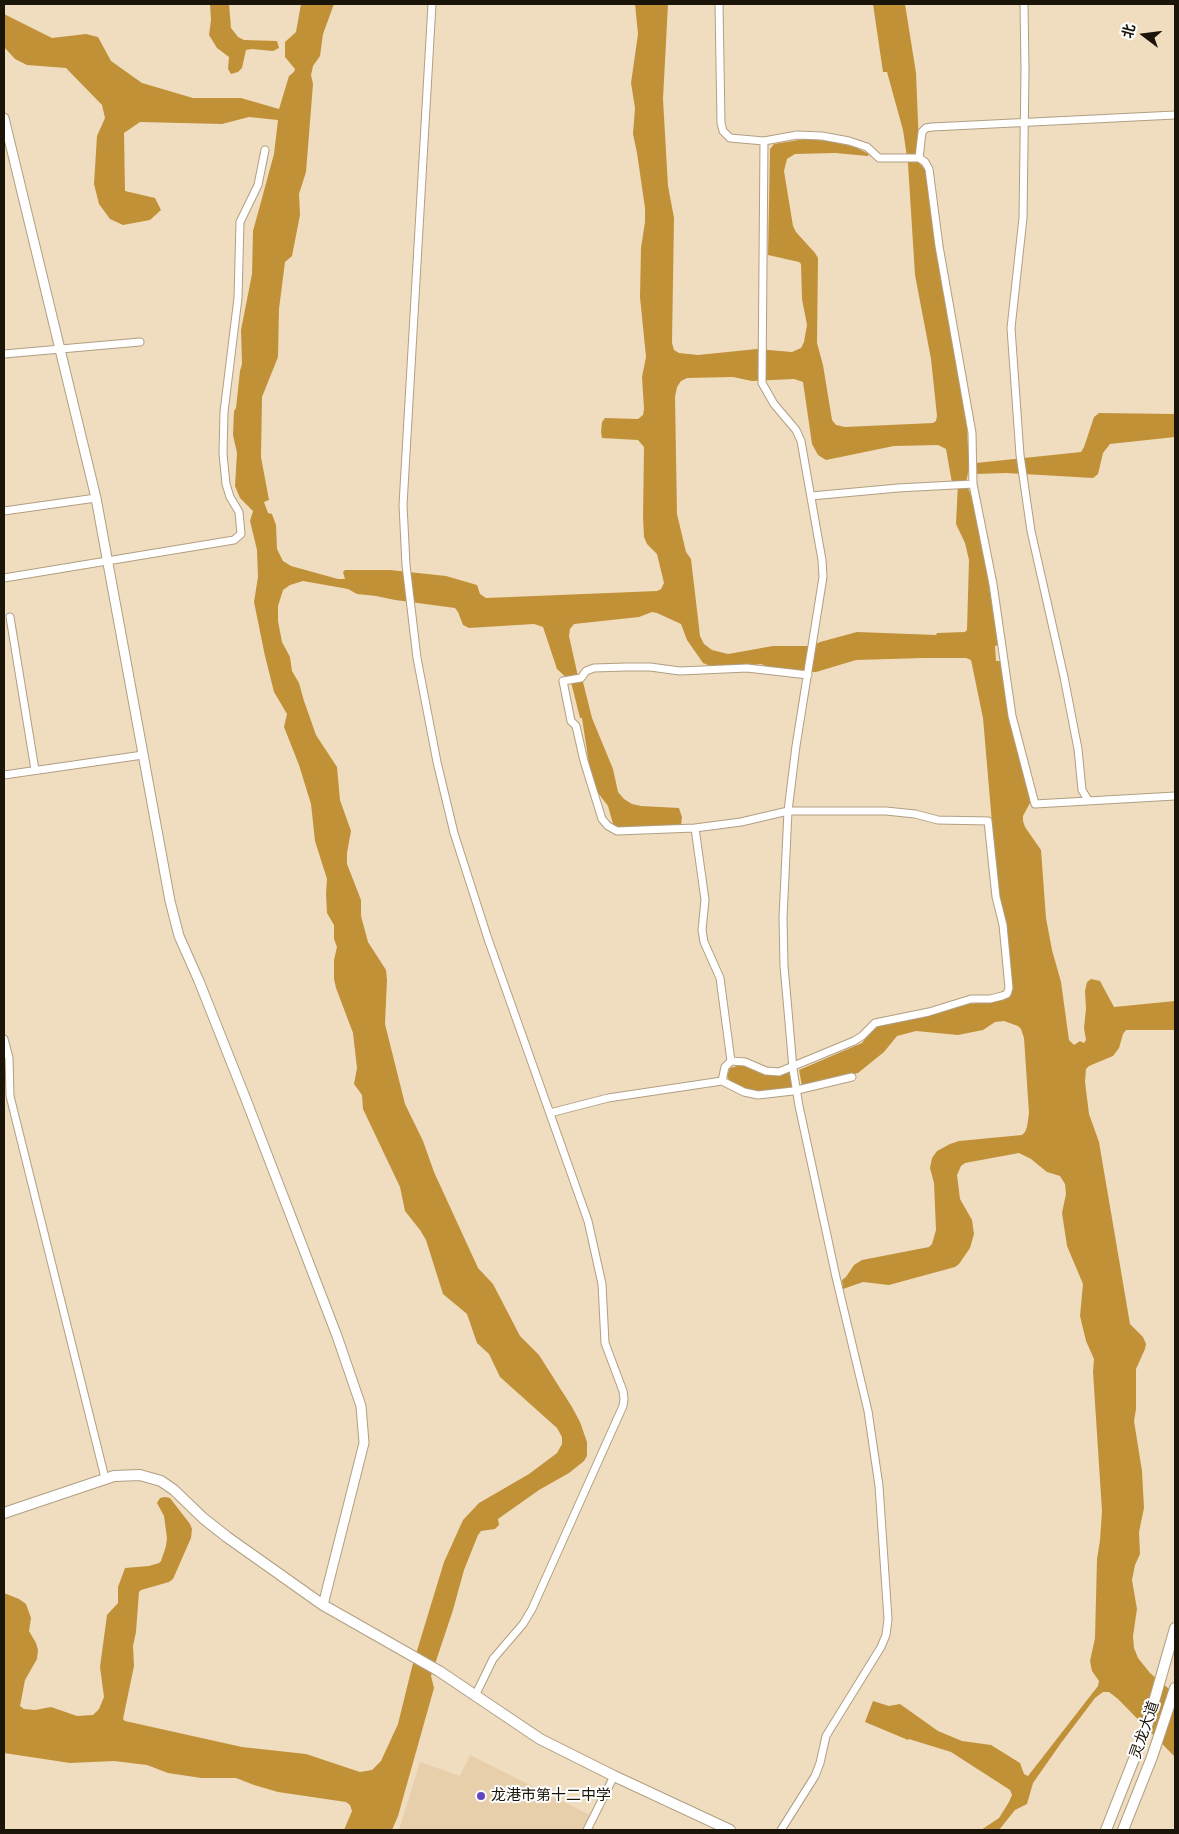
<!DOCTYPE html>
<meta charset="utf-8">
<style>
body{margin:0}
#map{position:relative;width:1179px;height:1834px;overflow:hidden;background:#f0ddbf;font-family:"Fira Sans Condensed","Noto Sans SC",sans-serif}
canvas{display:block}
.frame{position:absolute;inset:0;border:5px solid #1b1409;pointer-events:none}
.north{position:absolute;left:1119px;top:10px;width:50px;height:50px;-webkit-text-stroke:4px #fff;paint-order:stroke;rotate:285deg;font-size:14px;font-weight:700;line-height:20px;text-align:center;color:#1b1409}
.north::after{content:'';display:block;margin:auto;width:18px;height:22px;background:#1b1409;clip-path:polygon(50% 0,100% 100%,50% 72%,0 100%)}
</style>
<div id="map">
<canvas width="1179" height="1834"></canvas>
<div class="frame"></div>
<div class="north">北</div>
</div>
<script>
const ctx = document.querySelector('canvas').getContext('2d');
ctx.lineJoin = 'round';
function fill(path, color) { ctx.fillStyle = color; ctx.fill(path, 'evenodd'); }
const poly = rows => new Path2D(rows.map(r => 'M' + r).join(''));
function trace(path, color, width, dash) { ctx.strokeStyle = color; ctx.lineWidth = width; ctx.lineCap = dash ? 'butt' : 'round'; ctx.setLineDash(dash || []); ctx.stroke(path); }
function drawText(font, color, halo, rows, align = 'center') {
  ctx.font = font + ' "Fira Sans Condensed","Noto Sans SC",sans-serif'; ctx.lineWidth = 4; ctx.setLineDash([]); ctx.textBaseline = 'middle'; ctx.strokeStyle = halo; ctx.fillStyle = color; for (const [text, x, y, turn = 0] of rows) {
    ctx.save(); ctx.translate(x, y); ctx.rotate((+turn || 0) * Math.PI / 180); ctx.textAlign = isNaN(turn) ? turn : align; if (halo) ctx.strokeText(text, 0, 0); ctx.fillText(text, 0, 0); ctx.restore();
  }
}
fill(poly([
 [470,1755,590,1815,582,1830,399,1830,420,1762,460,1776]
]), '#e7cfab');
fill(poly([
 [210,4,229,4,231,28,238,37,244,40,277,41,279,48,273,51,252,49,246,50,242,68,238,72,231,74,228,69,229,57,217,48,209,35,211,20],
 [301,4,334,4,323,34,320,56,313,66,311,75,313,84,306,172,299,194,300,215,292,256,285,262,279,309,278,357,262,397,261,457,269,500,264,502,268,513,272,514,276,525,277,549,283,561,291,566,338,579,345,579,343,572,345,570,390,570,446,576,477,585,480,594,486,598,657,591,661,589,664,583,657,554,647,544,644,537,643,517,644,447,638,440,602,438,601,432,602,422,605,418,638,419,643,415,644,409,642,377,646,357,640,297,641,248,645,222,645,208,637,153,633,134,635,108,631,83,638,34,635,4,668,4,663,99,668,186,674,218,672,343,674,350,679,353,698,355,757,349,792,352,801,348,804,342,807,325,802,299,801,264,799,262,768,255,770,149,774,144,805,139,829,141,855,147,869,154,868,156,835,153,795,154,787,159,784,171,793,226,796,232,815,253,818,258,817,343,823,365,832,420,836,425,845,427,933,423,936,421,937,416,931,359,915,275,908,164,903,130,887,72,883,72,873,4,905,4,916,73,919,146,918,162,925,169,929,192,940,275,967,425,969,468,966,483,973,500,984,553,998,645,995,646,996,661,1004,661,1029,794,1030,803,1023,816,1023,821,1025,827,1041,850,1046,918,1052,950,1061,982,1069,1040,1074,1045,1080,1041,1084,1043,1086,1040,1084,1028,1086,1009,1085,991,1087,982,1091,979,1100,981,1114,1007,1175,1001,1175,1030,1126,1030,1123,1034,1119,1048,1113,1056,1089,1066,1086,1069,1085,1082,1089,1114,1099,1142,1130,1324,1143,1337,1146,1344,1145,1349,1136,1369,1136,1409,1134,1421,1142,1471,1144,1508,1139,1532,1140,1554,1135,1565,1132,1580,1137,1609,1133,1636,1134,1648,1138,1658,1150,1673,1175,1694,1175,1757,1118,1699,1109,1692,1103,1692,1095,1698,1061,1743,1033,1783,1027,1804,1015,1810,999,1830,981,1830,999,1818,1009,1802,1012,1795,1010,1790,951,1752,909,1739,908,1740,865,1722,873,1701,889,1706,900,1704,938,1731,962,1741,991,1745,1020,1763,1024,1774,1028,1776,1098,1686,1099,1681,1092,1671,1090,1661,1095,1638,1097,1559,1100,1540,1102,1511,1093,1372,1094,1359,1086,1341,1080,1316,1083,1284,1067,1246,1062,1213,1066,1194,1065,1184,1060,1176,1047,1172,1031,1159,1019,1153,965,1163,961,1166,957,1175,960,1199,972,1220,974,1234,970,1248,959,1264,955,1267,889,1285,863,1282,843,1289,842,1280,846,1277,854,1265,862,1260,929,1247,932,1244,936,1230,934,1183,930,1168,932,1158,937,1151,950,1144,959,1141,1022,1135,1025,1132,1027,1127,1029,1113,1024,1038,1021,1029,1018,1026,1004,1021,995,1022,983,1030,958,1035,916,1031,897,1036,884,1052,858,1073,802,1086,799,1070,862,1043,873,1028,879,1024,918,1017,969,1004,991,1001,1009,996,1013,990,1005,927,998,893,983,718,971,660,966,658,924,658,856,660,816,672,801,672,772,669,761,664,728,668,713,667,703,663,687,640,681,624,657,613,652,612,639,617,574,624,570,629,569,636,579,681,583,682,592,718,613,769,618,792,624,799,632,804,641,806,679,808,682,817,681,826,619,828,613,824,608,806,595,789,589,764,582,718,580,718,571,682,557,669,543,627,534,624,469,628,463,625,458,612,455,608,395,600,376,596,357,594,348,589,303,581,290,585,283,590,278,606,278,621,282,642,290,657,292,671,299,683,304,701,316,735,337,767,340,800,351,831,347,853,347,864,361,900,361,916,368,942,386,970,387,980,385,1024,405,1104,423,1141,434,1172,478,1268,493,1284,520,1336,539,1355,572,1407,580,1422,587,1442,587,1456,584,1461,569,1473,539,1490,498,1519,499,1525,495,1529,481,1531,478,1535,464,1570,453,1610,431,1676,434,1688,398,1816,392,1830,344,1830,352,1811,350,1805,346,1802,278,1792,254,1785,236,1778,201,1778,168,1773,147,1765,114,1761,70,1763,4,1753,4,1593,19,1599,26,1604,31,1618,29,1631,36,1643,38,1650,37,1659,25,1680,20,1706,24,1709,35,1710,51,1707,77,1716,93,1715,99,1709,104,1697,100,1667,107,1615,118,1603,118,1587,125,1568,149,1566,159,1563,161,1561,166,1546,167,1538,164,1516,157,1503,160,1498,165,1497,170,1498,190,1524,192,1529,191,1538,173,1579,169,1582,141,1590,139,1592,136,1632,133,1646,134,1666,123,1719,125,1721,242,1747,306,1754,360,1772,372,1770,381,1761,398,1724,412,1667,444,1562,463,1520,479,1503,529,1474,557,1453,562,1444,562,1437,557,1428,500,1377,489,1354,477,1343,467,1314,443,1294,426,1240,420,1230,405,1211,400,1187,363,1109,362,1095,354,1084,357,1068,353,1033,336,988,334,979,334,960,337,947,334,939,334,925,327,913,326,894,327,879,315,841,311,804,299,765,284,727,287,714,274,692,265,656,254,602,258,577,257,550,250,521,253,511,240,498,235,486,237,453,233,435,234,411,236,408,240,371,242,364,241,330,252,274,253,231,274,154,278,120,249,117,222,124,140,122,124,133,125,191,155,198,161,210,150,220,123,225,110,219,99,204,94,184,97,136,105,118,102,105,66,68,27,65,15,59,4,47,4,14,52,38,86,34,98,37,111,61,142,83,193,98,241,98,279,109,289,76,294,72,295,69,285,57,285,42,296,32],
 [733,377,752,381,794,379,803,382,812,444,818,455,826,460,894,446,938,445,946,449,952,483,958,483,956,524,965,543,969,560,967,630,965,632,937,633,936,635,857,632,820,642,812,646,773,646,728,654,712,650,704,644,700,636,691,559,686,552,677,514,675,397,677,387,681,381,687,378],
 [1099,413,1175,414,1175,437,1110,444,1103,453,1098,474,1093,478,1006,473,976,474,976,463,1081,452,1084,447,1094,417],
 [741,1065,768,1075,778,1076,789,1072,793,1087,763,1092,750,1090,730,1082,727,1076,730,1068]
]), '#c19138');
const minor = poly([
 [432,4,403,505,406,565,417,658,437,762,454,833,488,939,588,1221,602,1284,605,1343,623,1391,624,1399,623,1406,532,1609,523,1624,493,1659,475,1696],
 [719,4,721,123,723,131,730,138,764,141,797,135,822,136,849,141,867,147,879,158,919,158,922,132,926,128,932,127,1175,115],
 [1024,4,1025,70,1023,218,1011,328,1020,455,1031,531,1064,677,1078,749,1082,790,1088,800],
 [764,141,762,383,774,404,796,430,801,441,822,560,823,577,796,746,788,811,783,918,784,966,789,1022,793,1069,799,1106,836,1277,868,1411,879,1486,888,1619,886,1635,881,1647,826,1736,820,1763,815,1776,781,1830],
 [919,158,925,162,929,169,939,246,972,433,973,484,993,584,1012,716,1035,804,1175,796],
 [4,354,140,342],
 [811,496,898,488,973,484],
 [4,511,96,498],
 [4,578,234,540,241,534,239,512,230,497,226,484,223,454,224,412,238,298,240,222,258,185,265,150],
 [10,617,35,770],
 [4,775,143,755],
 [695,828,705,900,702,930,704,942,720,978,731,1061],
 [4,1039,9,1058,10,1096,105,1478],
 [722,1081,725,1067,731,1061,745,1062,766,1071,779,1072,854,1041,862,1036,875,1023,929,1012,971,999,990,999,1002,996,1007,994,1009,988,1003,925,996,897,988,821,938,820,915,814,886,811,788,811,741,822,695,828,617,831,608,826,602,819,584,761,576,726,571,721,563,681,581,678,586,671,594,668,626,667,650,667,680,671,747,668,808,675],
 [550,1113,608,1098,722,1081,744,1092,758,1095,793,1091,852,1077],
 [587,1830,614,1776]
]);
const tertiary = poly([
 [4,118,96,498,170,901,179,936,199,981,245,1097,337,1336,361,1406,364,1443,323,1605]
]);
const secondary = poly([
 [4,1513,114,1476,140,1475,161,1481,174,1490,203,1518,227,1537,323,1605,439,1671,540,1739,614,1776,730,1830]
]);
const primary = poly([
 [1106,1830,1147,1726,1175,1628],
 [1123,1830,1152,1757,1175,1688]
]);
trace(minor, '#b19f83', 9);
trace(tertiary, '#b19f83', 11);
trace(secondary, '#b19f83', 12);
trace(primary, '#b19f83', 12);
trace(minor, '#fff', 7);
trace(tertiary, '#fff', 9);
trace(secondary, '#fff', 10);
trace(primary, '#fff', 10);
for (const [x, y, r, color] of [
 [481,1796,5,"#6346bf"]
]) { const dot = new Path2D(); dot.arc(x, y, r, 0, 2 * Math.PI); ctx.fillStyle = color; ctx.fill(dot); trace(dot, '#fff', 2); }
drawText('15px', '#1b1409', '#fff', [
 ["灵龙大道",1145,1730,-71]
]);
drawText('15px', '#1b1409', '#fff', [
 ["龙港市第十二中学",491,1796]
], 'left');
</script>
